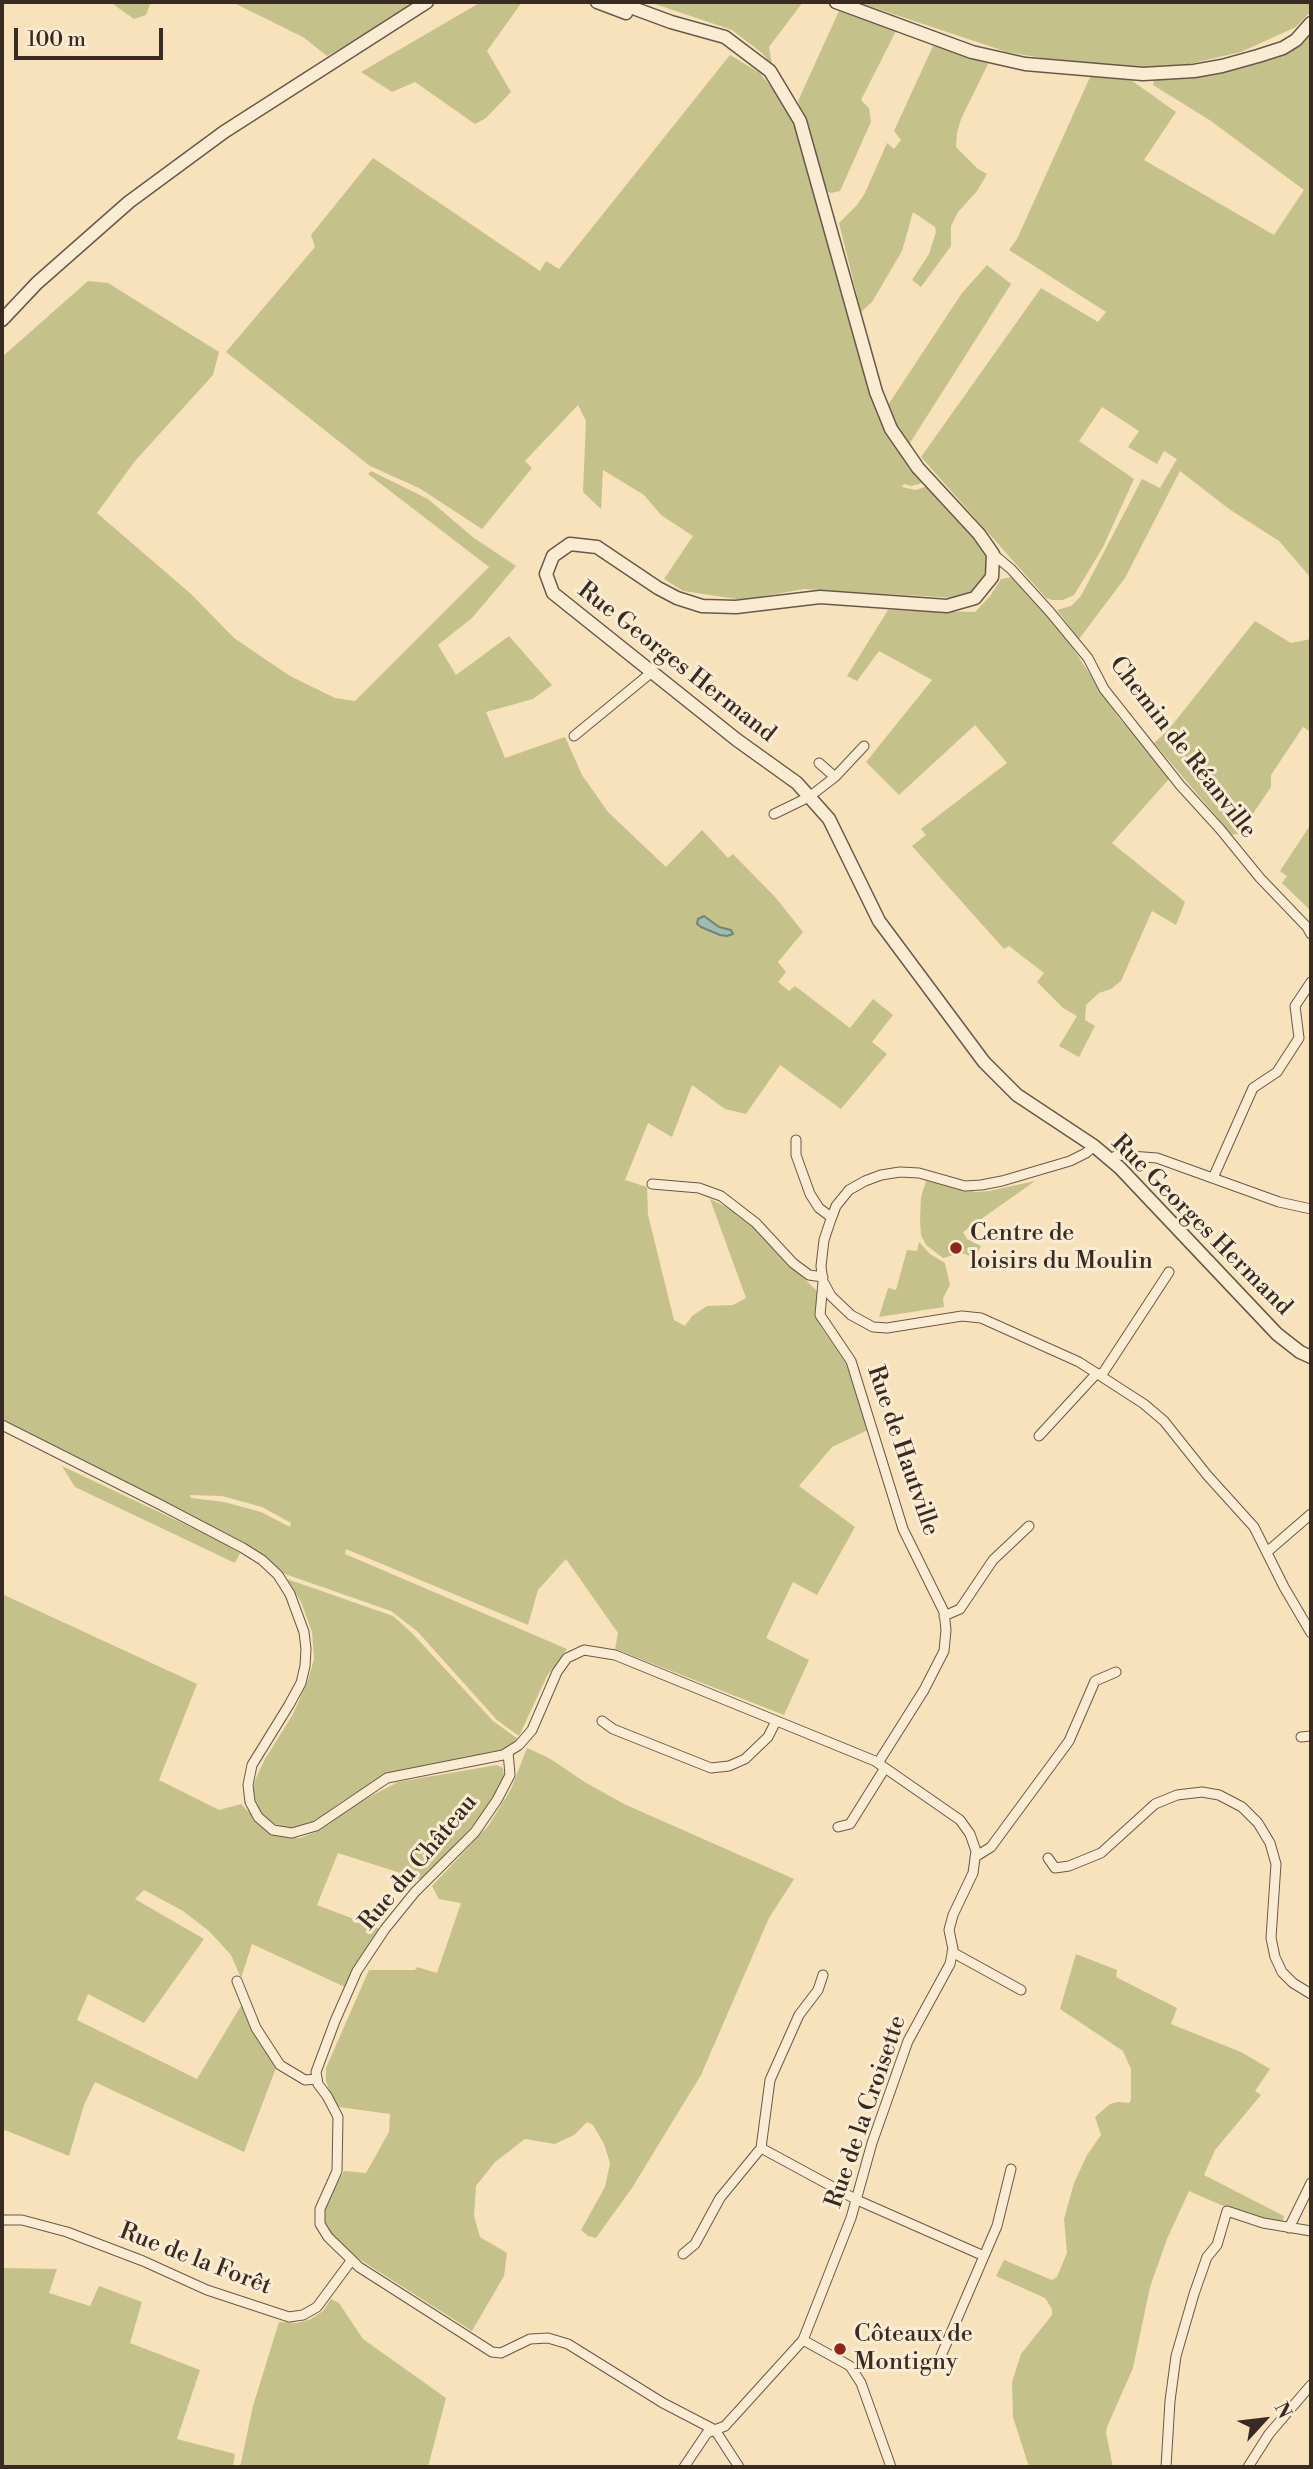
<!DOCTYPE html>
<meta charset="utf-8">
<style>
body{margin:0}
#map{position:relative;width:1313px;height:2469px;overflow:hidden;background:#f8e2bb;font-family:"Libre Bodoni",serif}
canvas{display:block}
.frame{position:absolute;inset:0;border:4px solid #392a24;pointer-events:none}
.north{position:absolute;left:1229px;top:2385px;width:70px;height:70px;-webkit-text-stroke:5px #faecd3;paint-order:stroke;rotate:63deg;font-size:19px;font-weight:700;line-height:28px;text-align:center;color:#392a24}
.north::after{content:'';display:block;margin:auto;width:24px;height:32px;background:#392a24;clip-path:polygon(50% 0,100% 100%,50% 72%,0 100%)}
.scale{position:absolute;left:14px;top:28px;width:149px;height:32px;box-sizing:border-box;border:4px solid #392a24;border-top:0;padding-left:9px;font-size:21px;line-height:24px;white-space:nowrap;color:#392a24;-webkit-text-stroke:5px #faecd3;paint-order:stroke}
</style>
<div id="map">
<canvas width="1313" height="2469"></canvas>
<div class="frame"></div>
<div class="north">N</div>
<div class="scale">100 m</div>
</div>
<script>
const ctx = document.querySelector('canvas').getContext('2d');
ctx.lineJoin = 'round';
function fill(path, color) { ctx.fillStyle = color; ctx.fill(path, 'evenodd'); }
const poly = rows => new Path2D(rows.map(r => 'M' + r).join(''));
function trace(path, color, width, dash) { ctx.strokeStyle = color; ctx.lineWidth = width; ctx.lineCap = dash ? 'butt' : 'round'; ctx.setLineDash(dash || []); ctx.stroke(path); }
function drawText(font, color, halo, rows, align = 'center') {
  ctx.font = font + ' "Libre Bodoni",serif'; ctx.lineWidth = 6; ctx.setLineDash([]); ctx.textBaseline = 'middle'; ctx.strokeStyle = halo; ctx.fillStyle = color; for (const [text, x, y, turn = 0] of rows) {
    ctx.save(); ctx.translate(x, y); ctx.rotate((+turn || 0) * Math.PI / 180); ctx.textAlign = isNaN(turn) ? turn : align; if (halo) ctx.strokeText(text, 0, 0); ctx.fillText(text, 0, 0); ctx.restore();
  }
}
fill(poly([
 [110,2,151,2,146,15,134,19],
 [232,2,414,2,363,36,327,56,303,37],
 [481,2,522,2,487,51,511,92,486,118,475,124,415,82,392,92,361,72],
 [649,2,803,2,769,47,772,65,762,53,732,30],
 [857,2,1311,2,1311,11,1296,27,1241,52,1189,64,1131,68,1059,61,1007,52],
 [839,11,896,31,861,100,869,108,871,122,840,191,831,193,828,192,814,153,798,101],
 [1311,29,1311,578,1279,541,1229,509,1180,471,1125,578,1079,639,1057,610,1071,606,1081,596,1142,479,1160,488,1177,459,1164,451,1157,464,1128,447,1139,431,1102,407,1079,441,1134,479,1103,547,1079,587,1074,595,1063,600,1052,600,1046,598,921,457,1041,288,1098,322,1106,312,1009,250,1017,239,1091,75,1131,80,1176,112,1144,160,1274,235,1304,190,1211,121,1153,85,1154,79,1226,70],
 [933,46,989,62,961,119,957,133,956,147,978,169,987,174,977,191,958,212,951,226,951,246,921,287,912,280,929,254,936,232,935,227,913,212,902,251,872,302,861,312,839,223,857,205,865,193,887,143,894,149,901,140,894,131],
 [730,55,760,73,793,115,876,403,892,442,922,481,920,484,911,486,904,484,902,487,916,490,927,486,983,547,988,557,984,578,977,587,964,596,955,598,804,589,743,600,683,591,664,579,693,536,661,515,644,495,603,470,601,509,583,492,586,421,578,405,525,461,532,468,482,529,419,488,370,466,226,352,315,247,311,235,373,158,540,271,546,261,559,269],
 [987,265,1011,284,908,446,889,411,888,405,962,293],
 [88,281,108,283,219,352,213,375,135,461,97,513,191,594,234,638,290,676,335,698,355,701,489,567,368,474,371,471,428,499,474,538,516,566,472,618,438,645,456,675,509,636,552,685,533,699,486,712,505,758,565,737,582,775,608,812,666,867,702,830,728,858,733,854,776,898,803,932,778,962,786,972,778,982,789,991,795,986,850,1028,873,999,893,1015,872,1042,887,1054,841,1109,780,1065,746,1114,725,1109,692,1085,672,1137,648,1123,625,1180,647,1187,648,1215,674,1320,685,1326,692,1316,707,1306,733,1305,746,1298,710,1199,731,1209,754,1226,776,1251,818,1292,816,1309,821,1327,845,1362,870,1429,832,1447,799,1486,855,1527,817,1595,793,1582,766,1638,809,1660,784,1715,615,1649,618,1633,566,1559,538,1590,528,1625,346,1549,345,1554,567,1649,547,1676,519,1736,497,1720,417,1631,391,1611,282,1573,253,1550,152,1495,2,1419,2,357],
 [190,1495,222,1496,262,1507,291,1523,290,1527,261,1512,224,1502,191,1498],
 [1012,577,1062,632,1119,718,1145,747,1169,779,1112,843,1185,902,1176,925,1152,911,1121,981,1111,989,1099,993,1086,1005,1085,1020,1095,1026,1079,1057,1059,1046,1077,1016,1063,1008,1037,982,1044,973,1009,946,1004,949,912,846,926,835,921,829,1007,763,975,725,899,795,866,762,932,680,879,651,857,681,847,676,888,610,975,612,990,596,1001,579],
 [1255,621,1291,643,1311,639,1311,732,1303,727,1271,775,1271,787,1240,833,1232,835,1154,743,1169,729],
 [1311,824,1311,911,1282,883,1287,876,1280,871],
 [926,1181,976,1192,989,1191,1035,1181,963,1232,967,1239,981,1246,975,1258,962,1253,943,1258,926,1245,921,1235,920,1219,921,1197],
 [919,1242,930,1254,945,1263,950,1285,943,1298,944,1307,879,1317,888,1288,896,1290,907,1250,917,1251],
 [62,1466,241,1551,235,1563,75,1487],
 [287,1579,393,1616,412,1633,493,1721,518,1739,499,1751,388,1773,341,1802,315,1822,299,1829,281,1827,270,1822,260,1812,252,1792,256,1778,265,1759,293,1714,308,1680,314,1659,312,1632,301,1602],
 [2,1594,197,1684,159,1780,219,1810,241,1804,264,1827,285,1837,300,1838,316,1832,354,1805,398,1782,497,1765,503,1768,504,1775,501,1788,481,1817,422,1880,338,1853,317,1905,380,1929,347,1988,252,1944,241,1978,231,1955,209,1931,183,1911,144,1890,135,1899,204,1939,144,2023,88,1994,77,2020,197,2079,242,2004,276,2068,244,2152,95,2082,84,2105,69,2156,5,2130,2,2133],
 [527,1748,549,1758,583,1781,624,1804,794,1879,769,1918,701,2075,632,2188,596,2238,588,2236,581,2230,605,2187,610,2163,604,2144,593,2125,587,2122,574,2135,555,2144,525,2139,495,2162,476,2186,474,2216,480,2237,507,2253,504,2276,472,2331,348,2252,328,2231,322,2219,328,2200,344,2171,366,2173,389,2132,390,2114,339,2107,331,2096,326,2081,326,2068,369,1970,415,1970,417,1967,437,1973,461,1903,439,1899,432,1886,489,1825,511,1789],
 [1076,1954,1117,1970,1116,1977,1177,2008,1171,2024,1241,2052,1270,2069,1255,2091,1261,2095,1215,2150,1204,2175,1284,2216,1282,2223,1276,2224,1228,2208,1189,2191,1167,2239,1150,2287,1133,2368,1107,2427,1106,2433,1113,2467,1029,2467,1013,2417,1012,2382,1021,2354,1052,2315,1052,2309,1045,2298,996,2276,1004,2260,1052,2280,1057,2277,1067,2253,1064,2219,1074,2183,1087,2155,1101,2135,1095,2117,1110,2104,1118,2102,1129,2103,1131,2100,1131,2069,1123,2051,1060,2009],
 [2,2268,57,2269,49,2293,90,2306,99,2286,142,2302,130,2343,200,2370,177,2439,235,2454,233,2467,2,2467],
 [331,2299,339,2303,363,2339,446,2398,428,2467,240,2467,253,2406,279,2322,298,2323,311,2319,323,2311]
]), '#c5c18b');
const water = poly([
 [704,916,719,927,731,930,733,934,727,936,720,935,701,927,697,924,698,919,704,916]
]);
fill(water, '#9dbdb1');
trace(water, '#758279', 2);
const minor = poly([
 [993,554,1011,569,1050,612,1088,658,1104,689,1180,785,1220,829,1260,878,1307,927,1311,934],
 [574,736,652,672],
 [819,763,835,777],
 [774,814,809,797,835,777,864,746],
 [796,1140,796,1155,810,1194,819,1208,831,1217],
 [1110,1160,1117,1155,1157,1158,1279,1202,1311,1209],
 [1213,1178,1253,1088,1277,1072,1299,1038,1295,1006,1311,982],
 [652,1184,699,1188,721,1196,756,1223,793,1263,809,1275,823,1277],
 [824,1283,831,1296,851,1315,873,1327,887,1328,962,1316,981,1318,1079,1362,1144,1404,1164,1421,1207,1475,1254,1527,1284,1587,1311,1633],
 [1101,1376,1169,1272],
 [2,1425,157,1503,243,1548,262,1560,278,1575,290,1594,304,1632,306,1649,305,1666,301,1683,289,1705,252,1765,248,1785,250,1802,258,1817,273,1830,292,1833,316,1826,387,1778,503,1755,519,1745,532,1730,557,1672,567,1658,584,1650,615,1655,875,1761,960,1820,970,1834,976,1851,973,1873,953,1915,949,1930,953,1949,950,1964,908,2041,872,2143,851,2218,803,2340,725,2426,707,2433,684,2467],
 [1039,1436,1097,1373],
 [1267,1552,1311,1514],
 [944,1616,960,1609,993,1560,1029,1526],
 [602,1721,613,1729,711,1768,729,1766,745,1759,768,1737,776,1721],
 [1301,1737,1311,1736],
 [508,1752,510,1775,497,1800,475,1832,415,1892,385,1929,357,1971,335,2021,316,2072,318,2084,327,2096,338,2117,337,2171,320,2209,320,2224,328,2237,359,2267,492,2352,501,2353,530,2339,548,2338,568,2344,663,2403,715,2430,739,2467],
 [878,1763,924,1690,944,1651,946,1630,944,1612,903,1529,851,1361,820,1315,823,1282,821,1266,824,1240,830,1222,836,1206,849,1190,865,1181,881,1175,900,1172,919,1173,965,1186,981,1185,1002,1181,1070,1161,1086,1153,1094,1146],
 [838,1827,850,1824,885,1768],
 [975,1857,991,1847,1069,1741,1095,1681,1116,1672],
 [1048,1858,1055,1868,1069,1866,1101,1853,1155,1804,1177,1795,1202,1792,1219,1795,1242,1807,1258,1823,1270,1843,1276,1864,1271,1938,1275,1957,1282,1972,1293,1983,1311,1994],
 [952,1952,1021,1990],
 [237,1981,256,2028,280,2065,305,2080,317,2079],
 [761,2148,857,2200,984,2256],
 [2,2220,22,2220,67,2232,143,2261,207,2290,289,2317,303,2315,317,2307,351,2261],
 [1289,2228,1311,2183],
 [683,2254,695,2244,720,2198,761,2148,770,2080,799,2015,818,1990,823,1975],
 [803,2340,850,2366,861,2383,891,2467],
 [938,2363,997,2226,1011,2169],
 [1166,2467,1170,2401,1176,2356,1194,2294,1207,2257,1217,2245,1227,2211,1263,2223,1311,2231],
 [1248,2467,1269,2434,1311,2385]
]);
const tertiary = poly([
 [597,2,626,13],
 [617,2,671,22,725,37,770,71,800,121,876,392,891,429,918,468,979,534,993,554,992,577,975,598,947,606,820,597,736,607,702,606,677,598,658,588,597,547,570,544,553,556,546,574,553,593,737,740,797,783,829,819,879,921,984,1062,1017,1095,1094,1146,1120,1168,1277,1334,1300,1352,1311,1357],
 [836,2,972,52,1025,64,1143,74,1194,71,1222,66,1258,56,1283,48,1296,40,1311,23],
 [2,320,37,283,129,202,224,132,427,2]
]);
trace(minor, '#69584a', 11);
trace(tertiary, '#69584a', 15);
trace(minor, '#faecd3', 9);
trace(tertiary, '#faecd3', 12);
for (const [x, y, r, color] of [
 [956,1248,7,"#8f2418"],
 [840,2349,7,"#8f2418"]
]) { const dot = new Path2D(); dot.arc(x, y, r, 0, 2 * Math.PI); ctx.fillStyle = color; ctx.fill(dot); trace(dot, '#faecd3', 2.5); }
drawText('24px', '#392a24', '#faecd3', [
 ["Rue Georges Hermand",676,663,38],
 ["Chemin de Réanville",1182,748,52],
 ["Rue Georges Hermand",1201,1226,45],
 ["Rue de Hautville",902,1451,71],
 ["Rue du Château",419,1863,-50],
 ["Rue de la Croisette",867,2112,-71],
 ["Rue de la Forêt",195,2260,21]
]);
drawText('24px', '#392a24', '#faecd3', [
 ["Centre de",970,1234],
 ["loisirs du Moulin",970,1262],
 ["Côteaux de",854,2335],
 ["Montigny",854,2363]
], 'left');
</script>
